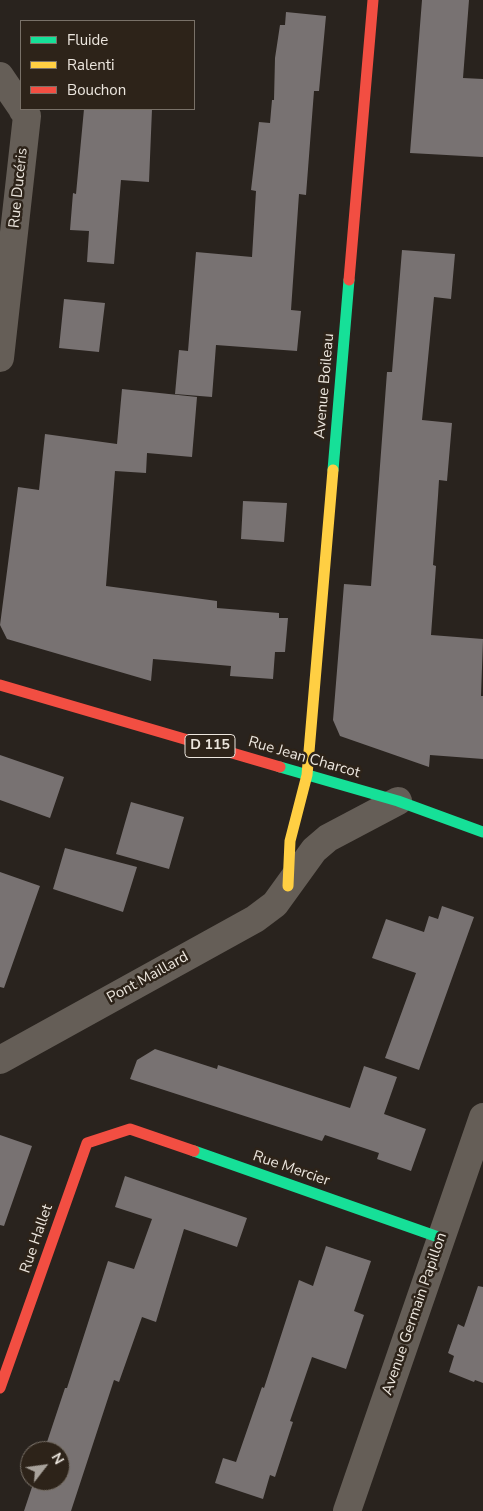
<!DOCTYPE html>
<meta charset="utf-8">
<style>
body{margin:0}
#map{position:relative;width:483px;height:1511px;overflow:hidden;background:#29231e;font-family:"Nunito Sans",sans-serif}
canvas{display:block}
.legend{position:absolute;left:20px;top:20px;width:175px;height:90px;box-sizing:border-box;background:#2d2319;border:1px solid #797168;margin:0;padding:6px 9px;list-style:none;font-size:15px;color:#ece6de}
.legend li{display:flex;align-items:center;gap:10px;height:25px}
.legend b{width:25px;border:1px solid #797168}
.north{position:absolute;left:20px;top:1441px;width:50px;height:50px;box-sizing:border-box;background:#2d2319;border:1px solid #797168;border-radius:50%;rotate:60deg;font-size:14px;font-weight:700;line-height:20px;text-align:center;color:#ece6de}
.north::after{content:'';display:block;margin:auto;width:18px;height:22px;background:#a8a29b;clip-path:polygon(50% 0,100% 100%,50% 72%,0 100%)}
</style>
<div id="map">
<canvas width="483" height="1511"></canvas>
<ul class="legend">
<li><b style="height:6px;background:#16e098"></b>Fluide</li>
<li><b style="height:6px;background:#ffcf43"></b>Ralenti</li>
<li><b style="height:6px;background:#f24e42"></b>Bouchon</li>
</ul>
<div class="north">N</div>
</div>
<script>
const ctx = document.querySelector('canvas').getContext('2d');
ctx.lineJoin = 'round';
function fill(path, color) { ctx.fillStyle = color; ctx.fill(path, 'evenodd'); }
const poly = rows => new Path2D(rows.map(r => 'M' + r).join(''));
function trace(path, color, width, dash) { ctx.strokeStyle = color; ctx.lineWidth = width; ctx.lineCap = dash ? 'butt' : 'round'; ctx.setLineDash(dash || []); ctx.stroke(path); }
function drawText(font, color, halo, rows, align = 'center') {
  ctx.font = font + ' "Nunito Sans",sans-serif'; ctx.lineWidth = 5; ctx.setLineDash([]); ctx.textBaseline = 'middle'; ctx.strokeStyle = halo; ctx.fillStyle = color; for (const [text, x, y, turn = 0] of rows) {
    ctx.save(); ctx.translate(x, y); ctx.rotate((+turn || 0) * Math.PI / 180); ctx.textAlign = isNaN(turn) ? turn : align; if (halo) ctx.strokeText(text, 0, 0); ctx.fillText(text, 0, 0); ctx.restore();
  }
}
fill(poly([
 [422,0,469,0,463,78,483,79,483,157,410,153],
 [286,12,326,16,319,91,314,91,306,195,299,194,291,310,301,311,297,351,216,345,212,397,175,394,179,350,188,351,196,252,252,257,256,191,251,190,259,122,270,123,272,100,274,100,275,58,280,25,285,25],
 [84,109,152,109,149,182,121,180,114,264,87,262,89,231,70,230,73,193,76,194],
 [402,250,455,254,451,299,434,297,422,420,452,423,447,481,439,480,438,496,433,565,436,566,431,635,483,639,481,696,483,696,483,759,430,755,429,767,340,736,333,720,344,584,371,586,387,372,392,372],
 [64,299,105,303,99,352,59,348],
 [122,389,197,397,192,457,147,453,146,473,115,471,106,586,217,601,217,608,279,613,279,618,288,618,285,652,275,652,273,679,230,676,231,666,153,659,151,681,7,639,0,625,18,487,39,490,45,434,117,444],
 [243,501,287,503,284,542,241,539],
 [0,755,64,777,50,818,0,800],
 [131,802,184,817,169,869,116,854],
 [65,848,137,867,123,912,53,889],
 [0,872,40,886,4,988,0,987],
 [442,906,474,917,419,1070,385,1058,416,973,372,958,386,919,424,932,429,916,438,919],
 [155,1049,217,1069,218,1065,350,1108,364,1066,397,1077,384,1114,426,1129,411,1171,377,1159,379,1153,325,1135,322,1141,130,1079,137,1060],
 [0,1135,32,1146,4,1226,0,1225],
 [125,1176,247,1218,237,1247,184,1229,156,1322,142,1317,119,1382,114,1380,71,1511,24,1511,34,1481,60,1481,60,1451,44,1451,65,1388,67,1388,108,1261,134,1269,152,1219,115,1207],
 [326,1246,371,1261,354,1311,364,1315,346,1369,312,1357,290,1421,293,1422,275,1477,270,1475,263,1499,215,1483,223,1458,236,1462,262,1387,264,1388,299,1280,313,1286],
 [478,1286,483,1287,483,1383,475,1380,474,1382,449,1372,454,1356,448,1353,458,1324,464,1327]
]), '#787272');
trace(poly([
 [0,76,21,107],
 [0,358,27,116,22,109],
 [0,1060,255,919,275,904,314,850,328,838,398,801],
 [347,1511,483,1117]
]), '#655e57', 28);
trace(poly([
 [333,470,349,280],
 [280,767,398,801,483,832],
 [194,1151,441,1238]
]), '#16e098', 11);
trace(poly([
 [288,886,290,841,307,775,333,470]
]), '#ffcf43', 11);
trace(poly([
 [349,280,373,0],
 [0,685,280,767],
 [0,1388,87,1143,130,1129,194,1151]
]), '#f24e42', 11);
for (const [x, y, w] of [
 [210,746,50]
]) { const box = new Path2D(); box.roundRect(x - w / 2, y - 11.5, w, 23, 4); ctx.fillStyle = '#2d2319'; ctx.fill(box); trace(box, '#ece6de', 1); }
drawText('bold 14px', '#ece6de', null, [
 ["D 115",210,746]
]);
drawText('15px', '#ece6de', '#2d2319', [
 ["Rue Ducéris",19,188,-84],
 ["Avenue Boileau",325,386,-85],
 ["Rue Jean Charcot",304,758,16],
 ["Pont Maillard",148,978,-29],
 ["Rue Mercier",291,1169,19],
 ["Rue Hallet",37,1239,-71],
 ["Avenue Germain Papillon",415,1314,-71]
]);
</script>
